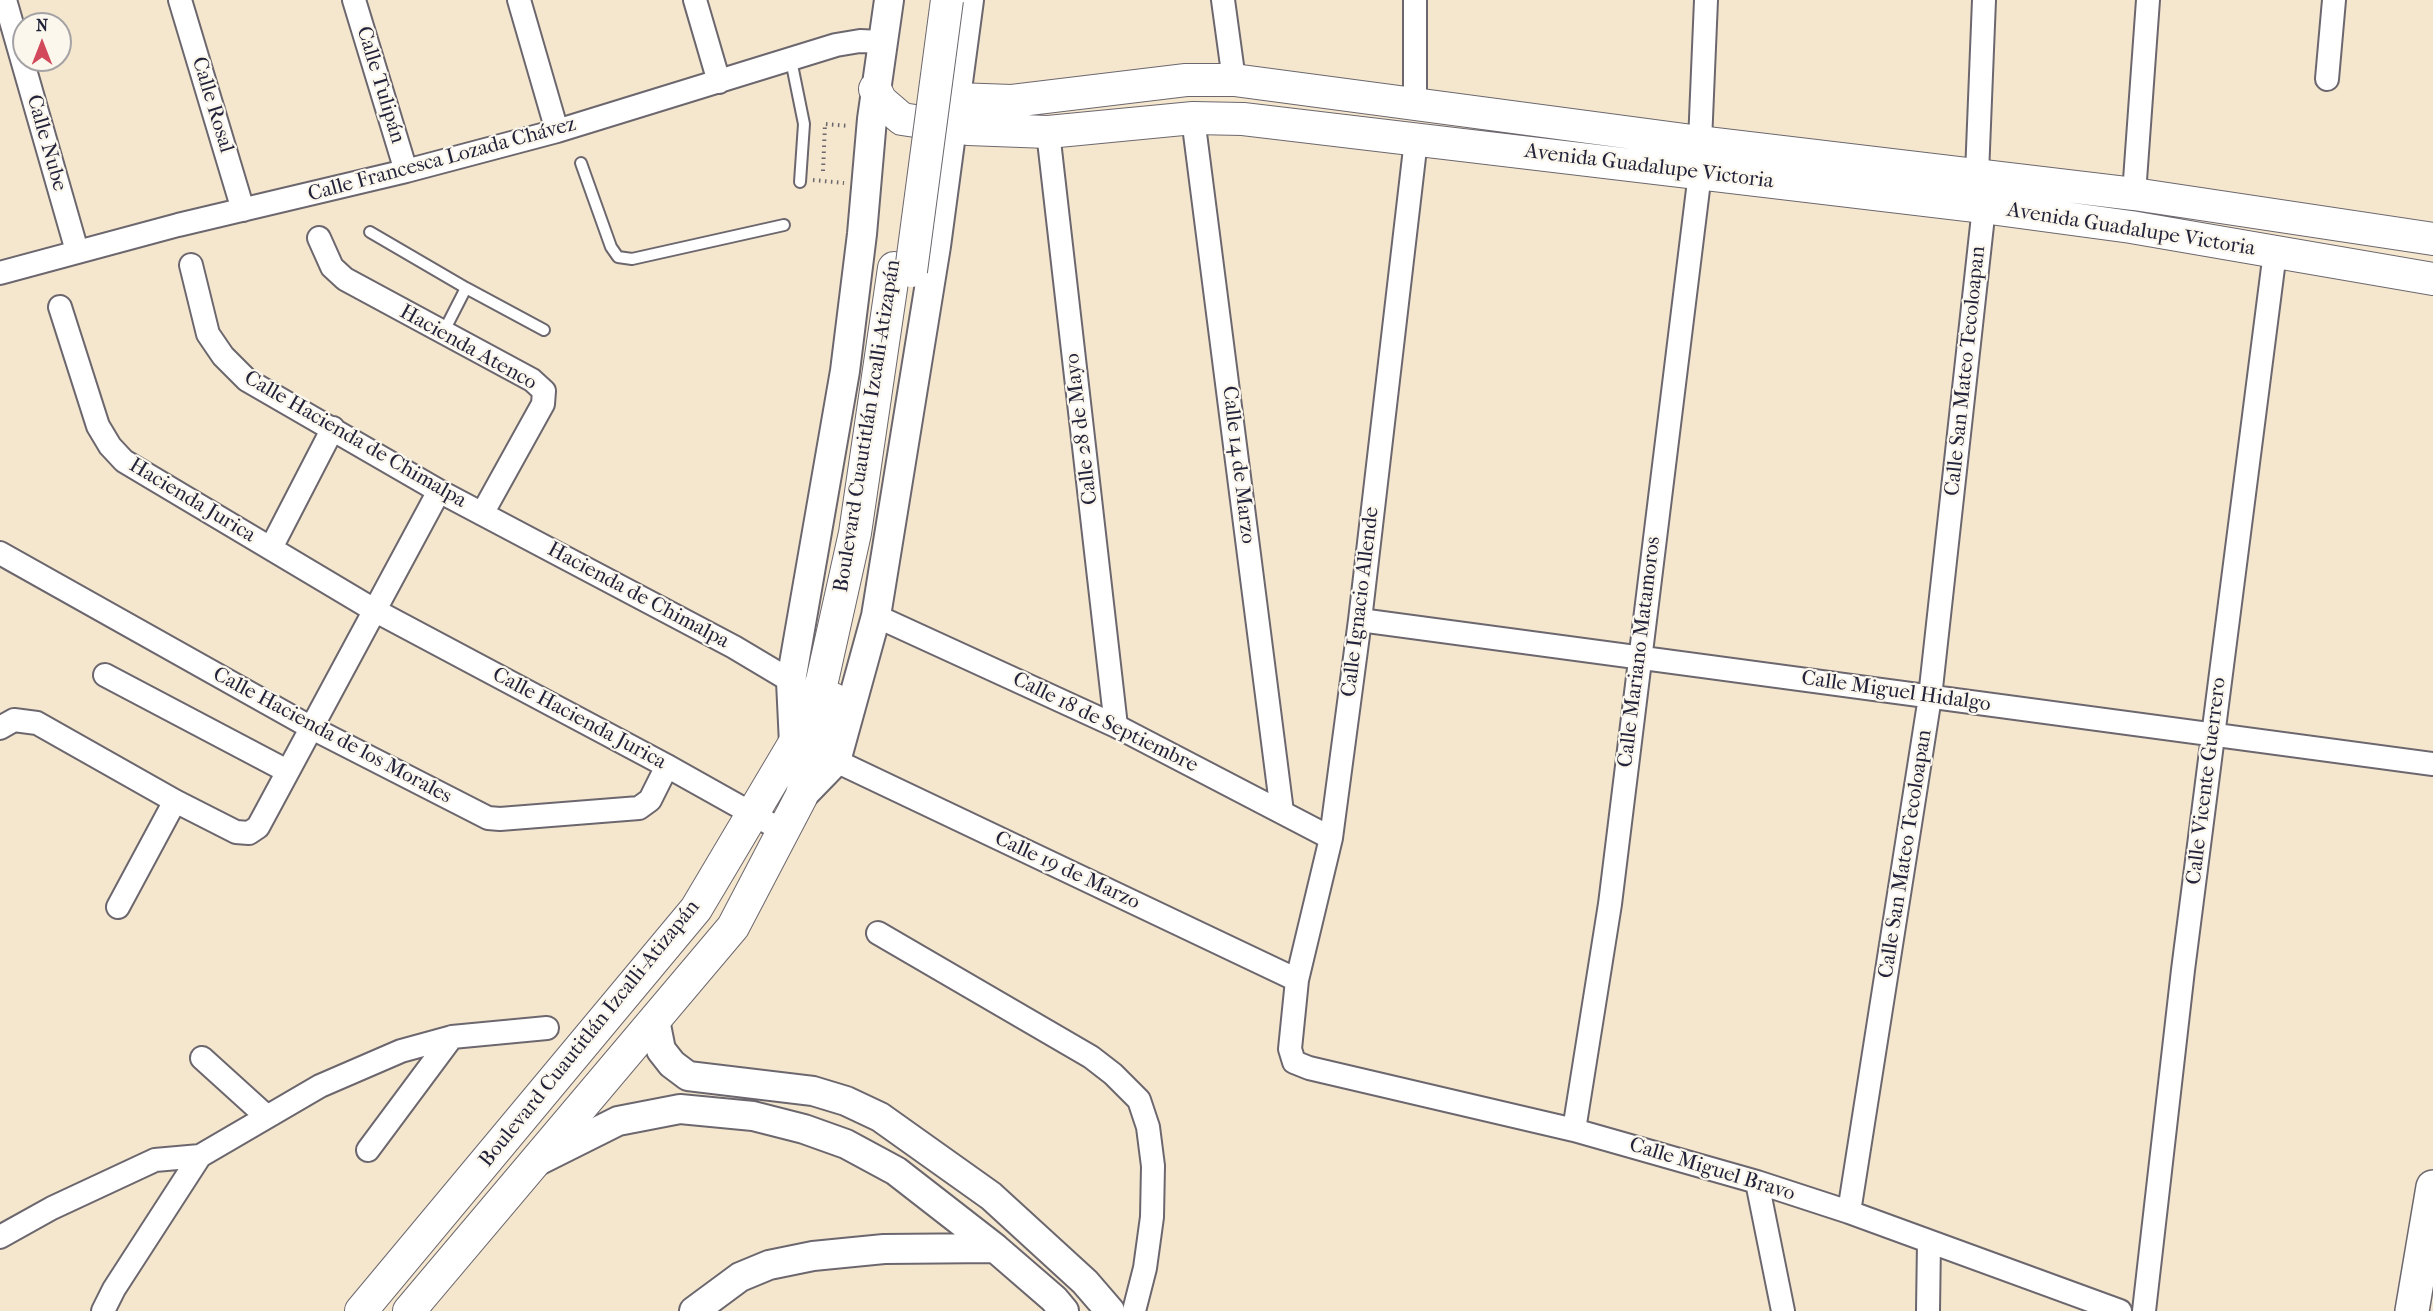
<!DOCTYPE html>
<meta charset="utf-8">
<style>
body{margin:0}
#map{position:relative;width:2433px;height:1311px;overflow:hidden;background:#f4e7cd;font-family:"IM FELL French Canon",serif}
canvas{display:block}
.north{position:absolute;left:12px;top:12px;width:60px;height:60px;box-sizing:border-box;background:#fbf7ec;border:2px solid #a4a2a5;border-radius:50%;rotate:0deg;font-size:16px;font-weight:700;line-height:24px;text-align:center;color:#22223b}
.north::after{content:'';display:block;margin:auto;width:21px;height:27px;background:#d1495b;clip-path:polygon(50% 0,100% 100%,50% 72%,0 100%)}
</style>
<div id="map">
<canvas width="2433" height="1311"></canvas>
<div class="north">N</div>
</div>
<script>
const ctx = document.querySelector('canvas').getContext('2d');
ctx.lineJoin = 'round';
const poly = rows => new Path2D(rows.map(r => 'M' + r).join(''));
function trace(path, color, width, dash) { ctx.strokeStyle = color; ctx.lineWidth = width; ctx.lineCap = dash ? 'butt' : 'round'; ctx.setLineDash(dash || []); ctx.stroke(path); }
function drawText(font, color, halo, rows, align = 'center') {
  ctx.font = font + ' "IM FELL French Canon",serif'; ctx.lineWidth = 4.5; ctx.setLineDash([]); ctx.textBaseline = 'middle'; ctx.strokeStyle = halo; ctx.fillStyle = color; for (const [text, x, y, turn = 0] of rows) {
    ctx.save(); ctx.translate(x, y); ctx.rotate((+turn || 0) * Math.PI / 180); ctx.textAlign = isNaN(turn) ? turn : align; if (halo) ctx.strokeText(text, 0, 0); ctx.fillText(text, 0, 0); ctx.restore();
  }
}
const service = poly([
 [791,60,804,124,800,182],
 [581,163,611,247,618,257,632,259,784,225],
 [370,232,466,288,544,330],
 [443,333,466,288]
]);
const minor = poly([
 [5,0,77,251],
 [180,0,243,210],
 [354,0,406,171],
 [519,0,557,131],
 [695,0,719,82],
 [1223,0,1234,80],
 [2327,79,2334,0],
 [1415,103,1415,0],
 [1193,118,1282,812],
 [1048,132,1116,726],
 [1416,140,1360,620,1331,838,1297,980,1290,1049,1294,1062,1309,1068,1574,1130,1757,1182,1849,1212,2120,1311],
 [1700,142,1706,0],
 [1977,174,1984,0],
 [2134,194,2148,0],
 [319,238,332,267,345,279,532,380,544,391,543,404,482,514],
 [191,265,208,334,223,356,247,380,439,491,734,647,791,681],
 [0,273,178,225,406,171,557,131,836,45,860,41,882,42],
 [60,307,98,426,110,446,124,461,374,610,667,766,783,831],
 [271,548,333,428],
 [0,553,310,727,488,818,500,819,639,808,650,800,667,766],
 [876,616,1116,726,1331,838],
 [1360,620,2433,764],
 [105,675,287,771],
 [0,728,14,720,37,723,175,801,236,832,249,833,258,827,439,491],
 [836,761,1297,980],
 [118,907,175,801],
 [878,933,1091,1057,1113,1074,1139,1100,1148,1127,1153,1166,1152,1217,1145,1268,1134,1311],
 [202,1058,266,1116],
 [1574,1130,1610,904,1700,173],
 [368,1150,452,1037],
 [1757,1182,1783,1311],
 [1849,1212,1930,697,1984,207],
 [0,1237,52,1208,155,1160,200,1156],
 [103,1311,114,1289,200,1156,320,1086,401,1051,452,1037,547,1028],
 [1928,1311,1929,1242],
 [2144,1311,2183,970,2275,252]
]);
const tertiary = poly([
 [794,744,791,681,845,371,862,234,872,119,889,0],
 [801,797,836,761,876,616,936,246,969,0],
 [655,1020,661,1050,672,1064,688,1076,813,1091,846,1101,880,1117,991,1196,1085,1282,1110,1311],
 [534,1163,618,1121,680,1109,753,1116,804,1129,846,1144,896,1171,995,1248,1054,1299,1064,1311],
 [694,1311,740,1277,769,1265,813,1256,884,1249,995,1248]
]);
const secondary = poly([
 [875,89,881,101,902,119,968,129,1048,132,1193,118,1243,119,1984,207,2131,227,2433,279],
 [955,99,1012,101,1186,80,1234,80,1700,142,2134,194,2433,239],
 [361,1311,696,909,794,744,822,681,855,533,894,268],
 [409,1311,733,927,801,797,833,699]
]);
const primary = poly([
 [2412,1311,2433,1187]
]);
trace(service, '#6c676e', 14);
trace(minor, '#6c676e', 26);
trace(tertiary, '#6c676e', 32);
trace(secondary, '#6c676e', 34);
trace(primary, '#6c676e', 36);
trace(poly([
 [823,171,825,124,849,126],
 [813,180,844,183]
]), '#6c676e', 4, [1.5, 4.5]);
trace(service, '#fff', 10);
trace(minor, '#fff', 22);
trace(tertiary, '#fff', 28);
trace(secondary, '#fff', 32);
trace(primary, '#fff', 33);
const secondaryBridge = poly([
 [911,271,947,0]
]);
trace(secondaryBridge, '#6c676e', 34, []);
trace(secondaryBridge, '#fff', 32);
drawText('21px', '#22223b', '#fbf7ec', [
 ["Calle Tulipán",380,85,73],
 ["Calle Rosal",212,105,73],
 ["Calle Nube",46,143,74],
 ["Calle Francesca Lozada Chávez",442,160,-15],
 ["Avenida Guadalupe Victoria",1649,167,7],
 ["Avenida Guadalupe Victoria",2131,230,9],
 ["Hacienda Atenco",468,348,29],
 ["Calle San Mateo Tecoloapan",1966,371,-84],
 ["Boulevard Cuautitlán Izcalli-Atizapán",868,426,-81],
 ["Calle 28 de Mayo",1082,429,-97],
 ["Calle Hacienda de Chimalpa",355,440,30],
 ["Calle 14 de Marzo",1238,465,83],
 ["Hacienda Jurica",192,501,31],
 ["Hacienda de Chimalpa",638,596,28],
 ["Calle Ignacio Allende",1361,602,-83],
 ["Calle Mariano Matamoros",1640,652,-83],
 ["Calle Miguel Hidalgo",1896,692,8],
 ["Calle Hacienda Jurica",579,719,28],
 ["Calle 18 de Septiembre",1105,723,26],
 ["Calle Hacienda de los Morales",332,736,28],
 ["Calle Vicente Guerrero",2207,781,-83],
 ["Calle San Mateo Tecoloapan",1906,854,-81],
 ["Calle 19 de Marzo",1067,871,25],
 ["Boulevard Cuautitlán Izcalli-Atizapán",590,1034,-51],
 ["Calle Miguel Bravo",1712,1170,17]
]);
</script>
